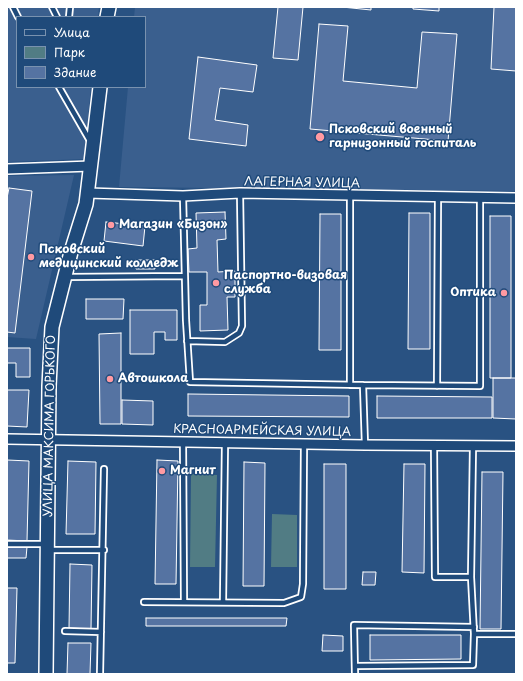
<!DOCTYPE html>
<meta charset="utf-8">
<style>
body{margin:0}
#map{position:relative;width:523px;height:681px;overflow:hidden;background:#295282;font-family:"Playpen Sans",sans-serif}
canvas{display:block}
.frame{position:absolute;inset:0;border:8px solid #fff;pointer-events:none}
.legend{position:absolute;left:16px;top:16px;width:130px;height:72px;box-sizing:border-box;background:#1f4a7a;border:1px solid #7992af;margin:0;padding:5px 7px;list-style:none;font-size:12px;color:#fff}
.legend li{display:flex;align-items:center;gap:8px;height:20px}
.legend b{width:20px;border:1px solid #7992af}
</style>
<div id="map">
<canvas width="523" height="681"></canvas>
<div class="frame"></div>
<ul class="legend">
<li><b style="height:5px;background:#1f4a7a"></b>Улица</li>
<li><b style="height:11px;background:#517c84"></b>Парк</li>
<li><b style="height:11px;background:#5573a2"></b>Здание</li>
</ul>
</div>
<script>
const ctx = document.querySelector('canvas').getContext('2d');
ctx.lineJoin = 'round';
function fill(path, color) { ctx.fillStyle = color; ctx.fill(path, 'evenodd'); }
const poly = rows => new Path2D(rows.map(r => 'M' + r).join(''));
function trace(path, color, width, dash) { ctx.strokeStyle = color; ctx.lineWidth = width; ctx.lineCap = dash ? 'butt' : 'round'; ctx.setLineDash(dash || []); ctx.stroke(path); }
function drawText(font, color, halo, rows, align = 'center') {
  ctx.font = font + ' "Playpen Sans",sans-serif'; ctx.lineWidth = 3; ctx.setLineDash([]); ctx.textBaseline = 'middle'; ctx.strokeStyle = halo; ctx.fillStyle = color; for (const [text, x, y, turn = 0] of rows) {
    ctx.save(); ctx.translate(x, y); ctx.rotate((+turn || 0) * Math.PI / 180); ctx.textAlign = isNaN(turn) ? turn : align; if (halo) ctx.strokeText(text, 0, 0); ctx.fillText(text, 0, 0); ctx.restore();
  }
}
fill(poly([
 [7,7,99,7,98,17,17,17,17,87,91,87,84,159,7,162],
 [135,7,516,7,516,191,119,187,128,87,145,87,145,17,134,17],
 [74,175,36,339,7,337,7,176]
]), '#3a5f8e');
fill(poly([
 [191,474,217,475,215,567,190,567],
 [272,514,297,515,297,567,271,567]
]), '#517c84');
const building = poly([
 [278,7,303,7,298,60,273,58,278,7],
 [342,7,371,7,371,10,342,7],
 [413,7,439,7,439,11,413,9,413,7],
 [494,7,516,7,516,71,491,69,494,7],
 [319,24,348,26,343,81,417,88,422,32,457,34,448,141,310,129,319,24],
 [198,57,257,65,253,92,220,88,215,120,248,125,246,146,189,139,198,57],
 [9,188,32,191,15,333,7,332,7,198,9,188],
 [225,212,226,239,217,240,218,272,235,271,235,297,227,297,228,330,200,331,200,305,207,305,207,272,189,272,188,249,197,248,196,213,225,212],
 [409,213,430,213,430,349,408,349,409,213],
 [320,214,341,214,341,350,319,350,320,214],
 [490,216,511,216,511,378,490,378,490,216],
 [106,222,145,226,143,246,104,241,106,222],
 [136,260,155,260,155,269,136,269,136,260],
 [86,299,124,299,123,319,86,319,86,299],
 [130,310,177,310,177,340,165,340,165,332,154,332,154,354,130,354,130,310],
 [121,333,121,424,100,424,99,334,121,333],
 [7,348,30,348,30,377,16,377,16,363,7,363,7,348],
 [493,378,516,378,516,419,493,418,493,378],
 [7,390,29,390,27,427,7,426,7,390],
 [188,394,349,396,349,417,188,416,188,394],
 [377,396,492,397,492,418,377,418,377,396],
 [122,400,153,401,153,425,122,424,122,400],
 [7,460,29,461,27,541,7,540,7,460],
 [157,460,178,461,176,584,155,584,157,460],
 [68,461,96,462,95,534,66,534,68,461],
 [244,462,265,463,264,586,243,586,244,462],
 [324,464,346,464,346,589,324,589,324,464],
 [404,464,425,464,424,573,402,572,404,464],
 [482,472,503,472,501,629,480,629,482,472],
 [7,546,27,547,26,558,7,558,7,546],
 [70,564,92,565,91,629,69,628,70,564],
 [363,572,376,572,375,585,362,585,363,572],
 [7,588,17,588,15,663,7,663,7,588],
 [146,618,287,618,286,626,146,626,146,618],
 [323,635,343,636,343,651,322,651,323,635],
 [370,635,461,635,461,659,370,660,370,635],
 [68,643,91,643,90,674,67,674,68,643]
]);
fill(building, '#5573a2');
trace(building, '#fff', 1);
const service = poly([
 [13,7,18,17],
 [52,7,57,17],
 [69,17,70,7],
 [59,87,90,141],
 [183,196,186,320,190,382,363,385],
 [67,277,185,276],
 [187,341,225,342,239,333,242,326,240,193],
 [350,385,350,195],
 [437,386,438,197],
 [183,442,184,602],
 [365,445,363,385,480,386,480,197],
 [434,445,435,577,471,577],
 [473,446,471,577,474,634],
 [7,544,47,544],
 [49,550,104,550],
 [144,602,284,603,301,597,303,584,304,443],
 [223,602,225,443],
 [65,631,101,632],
 [355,666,473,665,474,634,516,634],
 [100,674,104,469],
 [355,674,354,625,474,627]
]);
const minor = poly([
 [7,169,91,166],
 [88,193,183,196,240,193,516,198],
 [7,439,365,445,516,446]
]);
const secondary = poly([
 [107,17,109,7],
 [46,674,49,386,52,327,71,252,86,204,100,87]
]);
trace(service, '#fff', 8);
trace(minor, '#fff', 12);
trace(secondary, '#fff', 16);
trace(service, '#1f4a7a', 4.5);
trace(minor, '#1f4a7a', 9);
trace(secondary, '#1f4a7a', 13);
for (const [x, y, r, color] of [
 [320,137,5,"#ff9aa2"],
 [111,225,4,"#ff9aa2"],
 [31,257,4,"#ff9aa2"],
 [216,283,4,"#ff9aa2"],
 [504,293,4,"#ff9aa2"],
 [110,379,4,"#ff9aa2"],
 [162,471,4,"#ff9aa2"]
]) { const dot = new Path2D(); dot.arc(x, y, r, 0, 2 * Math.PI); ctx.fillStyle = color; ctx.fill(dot); trace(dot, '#1f4a7a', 1.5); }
drawText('bold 12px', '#fff', '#1f4a7a', [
 ["Псковский военный",329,130],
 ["гарнизонный госпиталь",329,144],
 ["Магазин «Бизон»",119,225],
 ["Псковский",39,250],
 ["медицинский колледж",39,264],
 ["Паспортно-визовая",224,276],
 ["служба",224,290],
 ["Оптика",496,293,"right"],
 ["Автошкола",118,379],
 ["Магнит",170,471]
], 'left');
drawText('12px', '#fff', '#1f4a7a', [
 ["ЛАГЕРНАЯ УЛИЦА",302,183,1],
 ["УЛИЦА МАКСИМА ГОРЬКОГО",50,426,-89],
 ["КРАСНОАРМЕЙСКАЯ УЛИЦА",262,431,1]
]);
</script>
